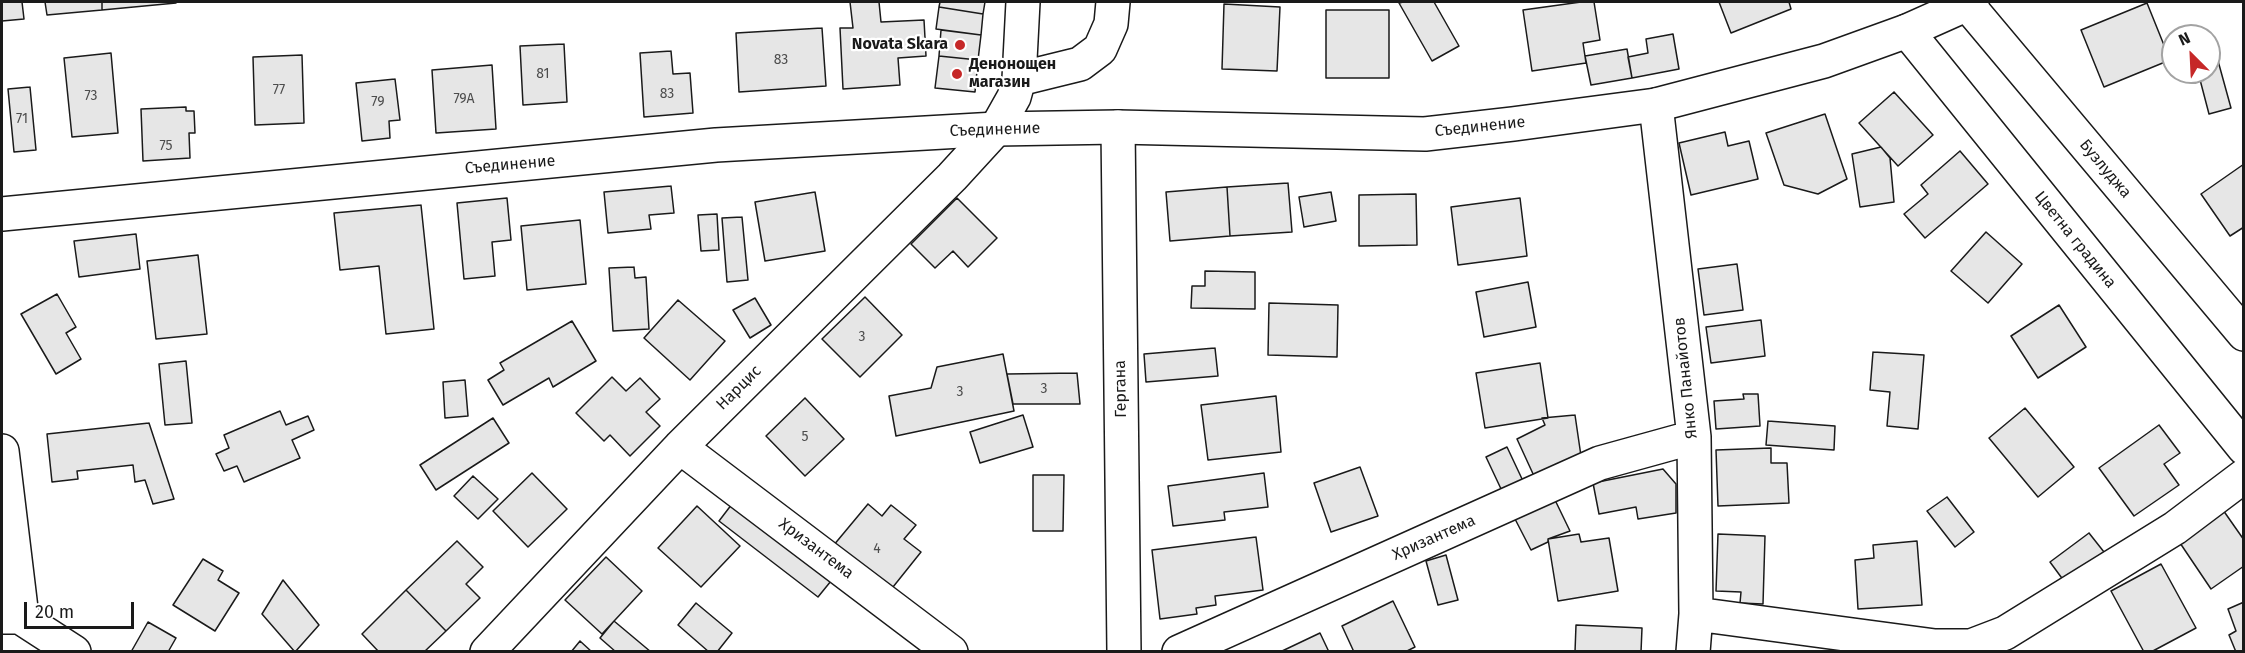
<!DOCTYPE html>
<meta charset="utf-8">
<style>
body{margin:0}
#map{position:relative;width:2245px;height:653px;overflow:hidden;background:#fff;font-family:"Fira Sans",sans-serif}
canvas{display:block}
.frame{position:absolute;inset:0;border:3px solid #1a1a1a;pointer-events:none}
.north{position:absolute;left:2161px;top:24px;width:60px;height:60px;box-sizing:border-box;background:#fff;border:2px solid #a3a3a3;border-radius:50%;rotate:336deg;font-size:16px;font-weight:700;line-height:24px;text-align:center;color:#1a1a1a}
.north::after{content:'';display:block;margin:auto;width:21px;height:27px;background:#c62828;clip-path:polygon(50% 0,100% 100%,50% 72%,0 100%)}
.scale{position:absolute;left:24px;top:602px;width:110px;height:27px;box-sizing:border-box;border:3px solid #1a1a1a;border-top:0;padding-left:8px;font-size:18px;line-height:21px;white-space:nowrap;color:#1a1a1a;-webkit-text-stroke:4px #fff;paint-order:stroke}
</style>
<div id="map">
<canvas width="2245" height="653"></canvas>
<div class="frame"></div>
<div class="north">N</div>
<div class="scale">20 m</div>
</div>
<script>
const ctx = document.querySelector('canvas').getContext('2d');
ctx.lineJoin = 'round';
function fill(path, color) { ctx.fillStyle = color; ctx.fill(path, 'evenodd'); }
const poly = rows => new Path2D(rows.map(r => 'M' + r).join(''));
function trace(path, color, width, dash) { ctx.strokeStyle = color; ctx.lineWidth = width; ctx.lineCap = dash ? 'butt' : 'round'; ctx.setLineDash(dash || []); ctx.stroke(path); }
function drawText(font, color, halo, rows, align = 'center') {
  ctx.font = font + ' "Fira Sans",sans-serif'; ctx.lineWidth = 4.5; ctx.setLineDash([]); ctx.textBaseline = 'middle'; ctx.strokeStyle = halo; ctx.fillStyle = color; for (const [text, x, y, turn = 0] of rows) {
    ctx.save(); ctx.translate(x, y); ctx.rotate((+turn || 0) * Math.PI / 180); ctx.textAlign = isNaN(turn) ? turn : align; if (halo) ctx.strokeText(text, 0, 0); ctx.fillText(text, 0, 0); ctx.restore();
  }
}
const building = poly([
 [2,2,22,2,24,19,2,21,2,2],
 [45,2,102,2,102,10,47,15,45,2],
 [102,2,176,2,176,3,102,10,102,2],
 [850,2,879,2,881,22,924,20,926,56,898,58,900,85,843,89,840,28,853,28,850,2],
 [940,2,985,2,983,14,939,7,940,2],
 [1403,2,1434,2,1459,46,1432,61,1399,3,1403,2],
 [1581,2,1594,2,1600,40,1583,43,1586,63,1532,71,1523,10,1581,2],
 [1719,2,1789,2,1791,9,1731,33,1719,2],
 [2147,3,2170,60,2104,87,2081,30,2147,3],
 [1224,4,1280,7,1277,71,1222,69,1224,4],
 [939,7,983,14,981,35,936,29,939,7],
 [1326,10,1389,10,1389,78,1326,78,1326,10],
 [822,28,826,86,739,92,736,33,822,28],
 [941,30,981,35,978,60,939,56,941,30],
 [1673,34,1679,69,1632,78,1628,57,1648,53,1646,39,1673,34],
 [2212,39,2231,108,2209,114,2198,72,2209,72,2209,40,2212,39],
 [564,44,567,102,523,105,520,46,564,44],
 [1627,49,1632,78,1591,85,1585,56,1627,49],
 [671,51,673,74,690,73,693,113,644,117,640,53,671,51],
 [111,53,118,133,72,137,64,58,111,53],
 [302,55,304,123,255,125,253,57,302,55],
 [939,56,978,60,975,92,935,88,939,56],
 [492,65,496,129,436,133,432,70,492,65],
 [395,79,400,120,389,121,390,138,362,141,356,83,395,79],
 [30,87,36,150,14,152,8,89,30,87],
 [1894,92,1933,135,1898,166,1859,123,1894,92],
 [186,107,186,111,194,111,195,133,189,133,190,158,143,161,141,109,186,107],
 [1825,114,1847,179,1818,194,1784,185,1766,133,1825,114],
 [1725,132,1728,146,1749,141,1758,179,1691,195,1679,143,1725,132],
 [1881,147,1890,158,1894,202,1860,207,1852,154,1881,147],
 [1960,151,1988,184,1925,238,1904,214,1928,194,1921,185,1960,151],
 [2244,164,2244,227,2230,236,2201,194,2244,164],
 [1288,183,1292,232,1230,236,1227,187,1288,183],
 [671,186,674,213,649,215,651,229,608,233,604,192,671,186],
 [1227,187,1230,236,1170,241,1166,192,1227,187],
 [815,192,825,251,765,261,755,202,815,192],
 [1331,192,1336,221,1304,227,1299,197,1331,192],
 [1416,194,1417,245,1359,246,1359,195,1416,194],
 [507,198,511,240,492,242,495,276,464,279,457,203,507,198],
 [957,198,997,238,968,267,953,251,935,268,911,244,957,198],
 [1520,198,1527,256,1458,265,1451,207,1520,198],
 [421,205,434,329,386,334,379,266,340,270,334,213,421,205],
 [717,214,719,250,701,251,698,215,717,214],
 [742,217,748,280,727,282,722,218,742,217],
 [580,220,586,284,527,290,521,226,580,220],
 [1986,232,2022,264,1988,303,1951,271,1986,232],
 [136,234,140,269,79,277,74,241,136,234],
 [198,255,207,334,156,339,147,261,198,255],
 [1737,264,1743,310,1704,315,1698,269,1737,264],
 [634,267,635,278,646,277,649,329,613,331,609,268,634,267],
 [1205,271,1255,272,1255,309,1191,308,1192,286,1205,286,1205,271],
 [1528,282,1536,327,1484,337,1476,292,1528,282],
 [57,294,76,327,66,333,81,359,56,374,21,314,57,294],
 [865,297,902,335,860,377,822,339,865,297],
 [755,298,771,325,750,338,733,310,755,298],
 [678,300,725,341,690,380,644,338,678,300],
 [1269,303,1338,305,1337,357,1268,355,1269,303],
 [2059,305,2086,347,2038,378,2011,336,2059,305],
 [1761,320,1765,356,1711,363,1706,327,1761,320],
 [572,321,596,361,553,387,549,378,503,405,488,380,504,370,500,363,572,321],
 [1215,348,1218,376,1146,382,1144,354,1215,348],
 [1873,352,1924,355,1918,429,1887,426,1890,392,1870,390,1873,352],
 [1003,354,1014,411,896,436,889,396,931,388,937,367,1003,354],
 [186,361,192,423,165,425,159,364,186,361],
 [1540,363,1548,418,1485,428,1476,373,1540,363],
 [1077,373,1080,404,1013,404,1007,374,1077,373],
 [612,377,626,391,640,378,660,399,646,412,660,426,630,456,610,435,604,441,576,413,612,377],
 [465,380,468,416,445,418,443,382,465,380],
 [1743,394,1758,394,1760,426,1716,429,1714,401,1744,399,1743,394],
 [1276,396,1281,452,1208,460,1201,405,1276,396],
 [805,398,844,439,805,476,766,436,805,398],
 [2025,408,2074,467,2038,497,1989,438,2025,408],
 [280,411,286,425,308,416,314,430,292,440,300,458,244,482,237,466,224,471,216,454,229,448,224,435,280,411],
 [1023,415,1033,447,980,463,970,432,1023,415],
 [1575,415,1581,456,1534,476,1517,439,1545,425,1542,418,1575,415],
 [493,418,509,443,436,490,420,465,493,418],
 [1768,421,1835,426,1834,450,1766,445,1768,421],
 [149,423,174,499,153,504,145,480,135,482,133,465,77,471,78,479,52,482,47,434,149,423],
 [2159,425,2180,453,2164,464,2179,485,2134,516,2099,468,2159,425],
 [1507,447,1523,481,1502,491,1486,457,1507,447],
 [1771,448,1771,463,1787,463,1789,503,1718,506,1716,450,1771,448],
 [1360,467,1378,516,1331,532,1314,483,1360,467],
 [1663,469,1676,484,1676,513,1638,519,1636,507,1599,514,1593,483,1663,469],
 [532,473,567,509,528,547,493,511,532,473],
 [1264,473,1268,507,1224,512,1225,520,1173,526,1168,486,1264,473],
 [1033,475,1064,475,1063,531,1033,531,1033,475],
 [473,476,498,499,478,519,454,496,473,476],
 [1947,497,1974,532,1955,547,1927,511,1947,497],
 [1555,500,1570,531,1548,539,1548,542,1531,550,1515,519,1555,500],
 [732,504,831,581,818,597,719,521,732,504],
 [868,504,882,516,891,505,916,525,904,539,921,552,889,592,833,546,868,504],
 [697,506,740,546,701,587,658,548,697,506],
 [2223,510,2244,540,2244,566,2211,589,2178,540,2223,510],
 [2089,533,2104,552,2064,581,2050,562,2089,533],
 [1579,534,1581,542,1609,538,1618,591,1558,601,1548,539,1579,534],
 [1718,534,1765,536,1763,604,1740,603,1741,592,1716,591,1718,534],
 [1256,537,1263,590,1215,596,1216,605,1196,608,1197,614,1160,619,1152,550,1256,537],
 [457,541,483,567,466,584,480,598,446,631,406,590,457,541],
 [1917,541,1922,605,1858,609,1855,560,1874,558,1873,545,1917,541],
 [1446,555,1458,600,1438,605,1426,561,1446,555],
 [606,557,642,591,602,634,565,600,606,557],
 [203,559,223,571,218,580,239,593,215,631,173,605,203,559],
 [2161,564,2196,628,2151,652,2144,652,2111,591,2161,564],
 [283,580,319,625,295,652,262,614,283,580],
 [406,590,446,631,424,652,379,652,362,634,406,590],
 [1393,601,1415,647,1405,652,1354,652,1342,626,1393,601],
 [2244,602,2244,652,2236,652,2229,635,2236,631,2228,609,2244,602],
 [696,603,732,633,717,652,709,652,678,625,696,603],
 [614,621,651,652,616,652,600,638,614,621],
 [148,622,176,638,168,652,131,652,148,622],
 [1576,625,1642,628,1641,652,1575,652,1576,625],
 [1320,633,1329,652,1280,652,1320,633],
 [580,641,592,652,571,652,580,641]
]);
fill(building, '#e6e6e6');
trace(building, '#1a1a1a', 1.5);
const street = poly([
 [1967,4,2244,334],
 [1907,31,2244,448],
 [1019,79,1023,2],
 [1656,105,1694,437,1696,614,1693,652],
 [1118,127,1124,652],
 [680,447,951,652],
 [2,451,22,617,2,617],
 [3,606,74,652],
 [1696,614,1935,646,1971,646,2005,633,2175,528,2244,476],
 [487,652,680,447,952,177,996,129,1014,97,1019,79,1080,64,1100,49,1111,24,1113,2],
 [1179,652,1600,463,1694,437]
]);
const secondary = poly([
 [2,214,716,145,996,129,1118,127,1425,134,1513,124,1656,105,1824,61,1907,31,1972,2]
]);
trace(street, '#1a1a1a', 36);
trace(secondary, '#1a1a1a', 36);
trace(street, '#fff', 33);
trace(secondary, '#fff', 33);
for (const [x, y, r, color] of [
 [960,45,6,"#c62828"],
 [957,74,6,"#c62828"]
]) { const dot = new Path2D(); dot.arc(x, y, r, 0, 2 * Math.PI); ctx.fillStyle = color; ctx.fill(dot); trace(dot, '#fff', 2); }
drawText('14px', '#4d4d4d', null, [
 ["83",781,60],
 ["81",543,74],
 ["77",279,90],
 ["83",667,94],
 ["73",91,96],
 ["79А",464,99],
 ["79",378,102],
 ["71",22,119],
 ["75",166,146],
 ["3",862,337],
 ["3",1044,389],
 ["3",960,392],
 ["5",805,437],
 ["4",877,549]
]);
drawText('bold 16px', '#1a1a1a', '#fff', [
 ["Novata Skara",948,45],
 ["Денонощен",969,65,"left"],
 ["магазин",969,83,"left"]
], 'right');
drawText('16px', '#1a1a1a', '#fff', [
 ["Съединение",1480,127,-6],
 ["Съединение",995,130,-2],
 ["Съединение",510,165,-5],
 ["Бузлуджа",2105,169,50],
 ["Цветна градина",2075,240,51],
 ["Янко Панайотов",1686,378,-96],
 ["Нарцис",739,388,-45],
 ["Гергана",1121,389,-91],
 ["Хризантема",1434,538,-24],
 ["Хризантема",816,549,37]
]);
</script>
